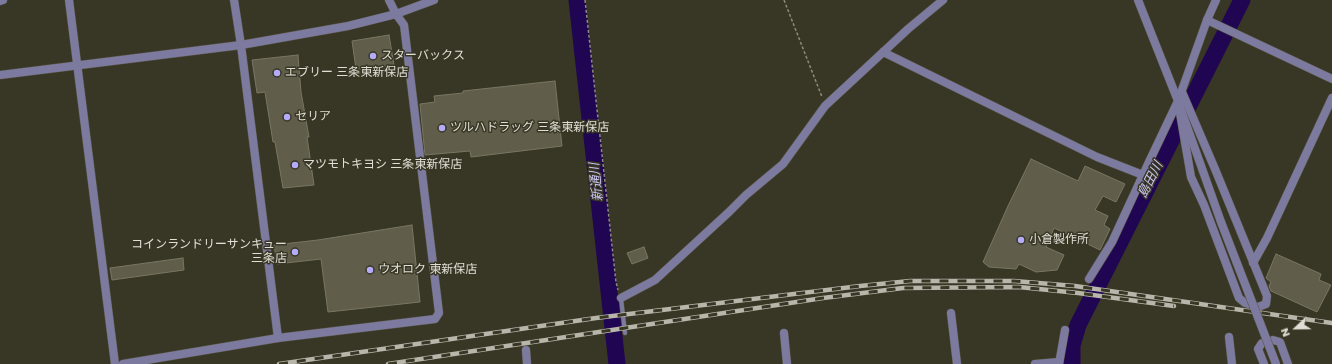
<!DOCTYPE html>
<meta charset="utf-8">
<style>
body{margin:0}
#map{position:relative;width:1332px;height:364px;overflow:hidden;background:#383624;font-family:Poppins,sans-serif}
canvas{display:block}
.north{position:absolute;left:1276px;top:308px;width:40px;height:40px;-webkit-text-stroke:3px #383624;paint-order:stroke;rotate:248deg;font-size:11px;font-weight:700;line-height:16px;text-align:center;color:#e0dfd5}
.north::after{content:'';display:block;margin:auto;width:14px;height:18px;background:#e0dfd5;clip-path:polygon(50% 0,100% 100%,50% 72%,0 100%)}
</style>
<div id="map">
<canvas width="1332" height="364"></canvas>
<div class="north">N</div>
</div>
<script>
const ctx = document.querySelector('canvas').getContext('2d');
ctx.lineJoin = 'round';
const poly = rows => new Path2D(rows.map(r => 'M' + r).join(''));
function trace(path, color, width, dash) { ctx.strokeStyle = color; ctx.lineWidth = width; ctx.lineCap = dash ? 'butt' : 'round'; ctx.setLineDash(dash || []); ctx.stroke(path); }
function fill(path, color) { ctx.fillStyle = color; ctx.fill(path, 'evenodd'); }
function drawText(font, color, halo, rows, align = 'center') {
  ctx.font = font + ' Poppins,"Noto Sans JP",sans-serif'; ctx.lineWidth = 3; ctx.setLineDash([]); ctx.textBaseline = 'middle'; ctx.strokeStyle = halo; ctx.fillStyle = color; for (const [text, x, y, turn = 0] of rows) {
    ctx.save(); ctx.translate(x, y); ctx.rotate((+turn || 0) * Math.PI / 180); ctx.textAlign = isNaN(turn) ? turn : align; if (halo) ctx.strokeText(text, 0, 0); ctx.fillText(text, 0, 0); ctx.restore();
  }
}
trace(poly([
 [577,0,617,364],
 [1072,364,1072,345,1078,325,1242,0]
]), '#200553', 17);
const building = poly([
 [389,35,395,71,357,76,352,41,389,35],
 [298,55,301,92,309,137,307,137,314,185,283,188,275,142,273,142,265,92,257,93,252,60,298,55],
 [555,81,562,146,471,157,470,151,425,155,420,104,435,102,434,96,463,93,463,91,555,81],
 [1031,159,1078,181,1085,166,1125,184,1116,202,1103,196,1095,210,1108,216,1104,225,1110,229,1100,250,1054,228,1046,247,1064,255,1057,270,1036,272,1019,264,1016,269,989,267,983,262,1008,206,1031,159],
 [412,225,420,302,328,312,321,259,277,264,274,245,318,240,412,225],
 [644,247,648,258,632,264,627,253,644,247],
 [1276,254,1321,274,1319,280,1331,285,1317,312,1271,291,1269,286,1271,282,1266,278,1276,254],
 [183,258,184,270,112,280,110,268,183,258]
]);
fill(building, '#605e4b');
trace(building, '#797764', 1);
const service = poly([
 [621,298,625,333]
]);
const minor = poly([
 [69,0,115,364],
 [234,0,241,45],
 [1138,0,1178,101,1191,177,1204,205,1239,298,1245,303,1258,307,1266,304,1267,296,1215,169,1182,92],
 [0,1,3,0],
 [1207,20,1332,79],
 [883,52,1097,157,1143,175],
 [1253,263,1267,238,1332,98],
 [1089,279,1112,242,1149,162,1178,101],
 [621,298,655,280,729,212,746,195,783,164,825,106,908,29,943,0],
 [951,313,957,364],
 [784,333,787,364],
 [1229,337,1232,364],
 [526,350,527,364],
 [123,364,278,338,435,319,439,313,404,25,396,14,389,0],
 [1035,364,1059,362],
 [1059,364,1065,330],
 [1264,364,1258,349,1262,343,1273,340,1280,342,1288,364]
]);
const tertiary = poly([
 [1216,0,1207,20,1178,101,1221,222],
 [241,45,278,338],
 [0,75,241,45,348,26,396,14,434,0]
]);
trace(service, '#565444', 5);
trace(minor, '#565444', 9);
trace(tertiary, '#565444', 9);
trace(poly([
 [585,0,616,282,618,290],
 [784,0,822,97]
]), '#8b8a7c', 1.5, [3, 2]);
trace(service, '#7d7a9f', 4);
trace(minor, '#7d7a9f', 8);
trace(tertiary, '#7d7a9f', 8);
const rail = poly([
 [279,364,596,318,860,286,910,281,1014,281,1075,286,1332,323],
 [388,364,823,298,903,288,1019,287,1078,293,1174,306]
]);
trace(rail, '#b8b6ab', 4.5);
trace(rail, '#383624', 3, [9]);
const tertiaryBridge = poly([
 [1221,222,1276,364]
]);
trace(tertiaryBridge, '#565444', 9, []);
trace(tertiaryBridge, '#7d7a9f', 8);
for (const [x, y, r, color] of [
 [373,56,4,"#b4acf9"],
 [277,73,4,"#b4acf9"],
 [287,117,4,"#b4acf9"],
 [442,128,4,"#b4acf9"],
 [295,165,4,"#b4acf9"],
 [1021,240,4,"#b4acf9"],
 [295,252,4,"#b4acf9"],
 [370,270,4,"#b4acf9"]
]) { const dot = new Path2D(); dot.arc(x, y, r, 0, 2 * Math.PI); ctx.fillStyle = color; ctx.fill(dot); trace(dot, '#383624', 1.5); }
drawText('12px', '#e0dfd5', '#383624', [
 ["スターバックス",381,56],
 ["エブリー 三条東新保店",285,73],
 ["セリア",295,117],
 ["ツルハドラッグ 三条東新保店",450,128],
 ["マツモトキヨシ 三条東新保店",303,165],
 ["小倉製作所",1029,240],
 ["コインランドリーサンキュー",287,245,"right"],
 ["三条店",287,259,"right"],
 ["ウオロク 東新保店",378,270]
], 'left');
drawText('italic 13px', '#c7c3f0', '#383624', [
 ["島田川",1151,180,-63],
 ["新通川",597,182,-96]
]);
</script>
